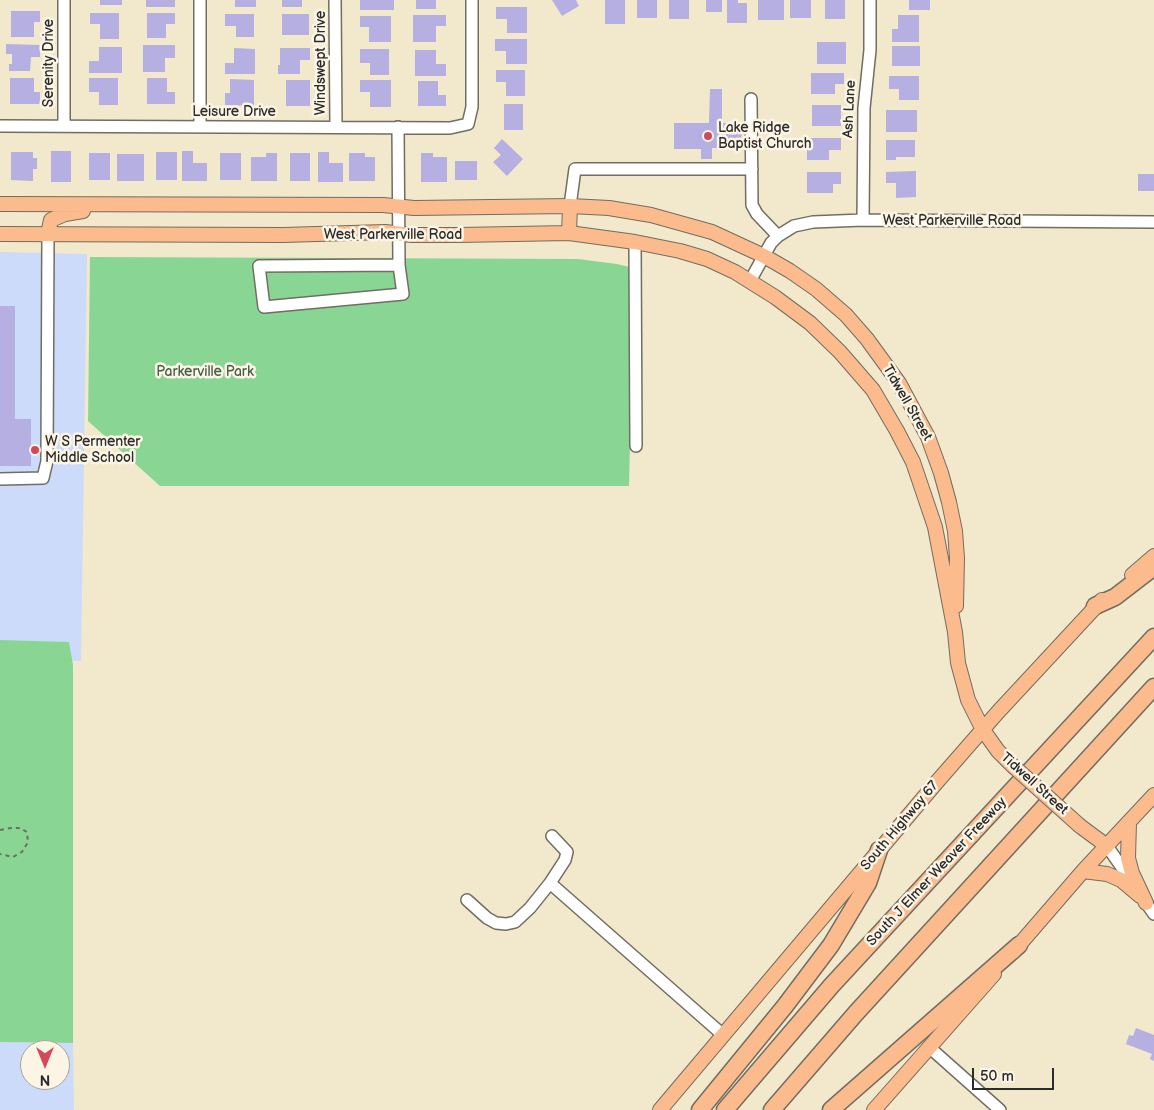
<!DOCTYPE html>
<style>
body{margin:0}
#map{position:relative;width:1154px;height:1110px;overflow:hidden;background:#f2e8cc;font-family:"Balsamiq Sans",sans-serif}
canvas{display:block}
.north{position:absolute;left:20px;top:1040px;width:50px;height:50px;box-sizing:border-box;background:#fcf5e5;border:1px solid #a8a49b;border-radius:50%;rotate:180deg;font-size:14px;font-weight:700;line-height:20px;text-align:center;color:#2b2b2b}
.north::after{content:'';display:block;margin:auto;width:18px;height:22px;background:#d1495b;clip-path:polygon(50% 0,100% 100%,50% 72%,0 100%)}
.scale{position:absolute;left:972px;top:1068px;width:82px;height:22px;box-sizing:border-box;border:2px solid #2b2b2b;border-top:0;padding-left:6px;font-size:15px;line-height:18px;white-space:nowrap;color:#2b2b2b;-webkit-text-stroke:4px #fcf5e5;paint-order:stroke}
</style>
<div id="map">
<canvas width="1154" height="1110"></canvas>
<div class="north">N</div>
<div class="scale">50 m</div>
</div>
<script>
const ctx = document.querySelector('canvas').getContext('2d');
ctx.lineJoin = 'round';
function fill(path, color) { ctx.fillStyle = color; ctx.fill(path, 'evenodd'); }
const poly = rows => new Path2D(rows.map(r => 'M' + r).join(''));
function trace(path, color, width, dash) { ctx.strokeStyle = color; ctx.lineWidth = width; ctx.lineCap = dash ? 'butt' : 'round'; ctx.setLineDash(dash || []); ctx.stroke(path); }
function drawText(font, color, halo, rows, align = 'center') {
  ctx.font = font + ' "Balsamiq Sans",sans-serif'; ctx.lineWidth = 5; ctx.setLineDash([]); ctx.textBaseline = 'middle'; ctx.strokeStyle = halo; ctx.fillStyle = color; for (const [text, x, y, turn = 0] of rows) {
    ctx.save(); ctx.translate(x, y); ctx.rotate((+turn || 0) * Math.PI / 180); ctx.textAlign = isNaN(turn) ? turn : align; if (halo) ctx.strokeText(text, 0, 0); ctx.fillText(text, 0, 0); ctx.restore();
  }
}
fill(poly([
 [0,252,87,254,81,661,0,660],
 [0,1042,73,1043,74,1110,0,1110],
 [30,1050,60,1050,60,1080,30,1080]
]), '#cbdbf9');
fill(poly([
 [90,257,578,259,617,264,634,268,629,486,160,486,88,421],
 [0,640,69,642,73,665,73,1043,0,1042]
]), '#89d694');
fill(poly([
 [100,0,122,0,122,5,100,5],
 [146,0,175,0,175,7,146,7],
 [235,0,256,0,256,7,235,7],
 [282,0,302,0,302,7,282,7],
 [360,0,394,0,394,10,360,10],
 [416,0,436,0,436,9,416,9],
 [552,0,576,0,579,6,562,16],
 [605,0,625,0,625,24,605,24],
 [637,0,657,0,657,18,637,18],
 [669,0,689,0,689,19,669,19],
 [706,0,722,0,722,12,706,12],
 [727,0,738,0,738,3,747,3,747,23,727,23],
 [758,0,784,0,784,20,758,20],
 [790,0,811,0,811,18,790,18],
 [825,0,845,0,845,19,825,19],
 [909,0,930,0,930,10,909,10],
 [496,7,527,7,527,33,507,33,507,19,496,19],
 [11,11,40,11,40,22,34,22,34,37,11,37],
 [90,13,119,13,119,39,100,39,100,24,90,24],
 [147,13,175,13,175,24,166,24,166,38,147,38],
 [225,14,254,14,254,37,236,37,236,26,225,26],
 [282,14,309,14,309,35,282,35],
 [413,15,446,15,446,26,436,26,436,42,413,42],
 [898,15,919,15,919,42,892,42,892,29,898,29],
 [360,16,391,16,391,42,369,42,369,27,360,27],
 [495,39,527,39,527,64,506,64,506,51,495,51],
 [817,42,846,42,846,64,817,64],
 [6,44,40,45,40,57,31,57,30,71,9,71,9,64,12,64,12,54,6,54],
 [143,45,175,45,175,58,165,58,165,72,143,72],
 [892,46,920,46,920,66,892,66],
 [99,47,122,47,122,73,89,73,89,61,99,61],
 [234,48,255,49,255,74,225,74,225,63,234,63],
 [280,48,310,48,310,60,300,60,300,74,278,74,278,65,280,65],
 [360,49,389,49,389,75,370,75,370,63,360,63],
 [415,50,436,50,436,64,446,64,446,76,415,76],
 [496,70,525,70,525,96,506,96,506,82,496,82],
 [811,73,844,73,844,84,835,84,835,94,811,94],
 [889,76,919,76,919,100,899,100,899,89,889,89],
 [10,78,34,78,34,92,40,92,40,104,10,104],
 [89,78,118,78,118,105,99,105,99,92,89,92],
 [147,78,167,78,167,92,175,92,175,104,147,104],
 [230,79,254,80,254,106,225,105,225,93,230,93],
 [286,80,310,80,310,106,286,106],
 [360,80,391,80,391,107,370,107,370,92,360,92],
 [418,81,438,81,438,95,446,95,446,106,418,106],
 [710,89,722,89,722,123,742,123,741,149,712,148,712,159,701,159,701,149,674,149,674,123,709,123],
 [504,104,523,104,523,130,504,130],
 [812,105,841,105,841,126,812,126],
 [886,110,917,110,917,132,886,132],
 [807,138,841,138,841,150,829,150,829,160,807,160],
 [502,139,523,159,507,176,493,162,501,155,494,148],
 [886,140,915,140,915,157,896,157,896,160,886,160],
 [51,151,71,151,71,182,51,182],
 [182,151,193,151,193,163,207,163,207,181,182,181],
 [11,152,33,152,33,158,37,158,37,169,33,169,33,181,11,180],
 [156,152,177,152,177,180,156,180],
 [318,152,329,152,329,163,343,163,343,182,318,182],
 [89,153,110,153,110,180,89,180],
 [220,153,241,153,241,180,220,180],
 [266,153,277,153,277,181,251,181,251,157,266,157],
 [290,153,310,153,310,181,290,181],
 [349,153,365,153,365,157,375,157,375,181,349,181],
 [421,153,433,153,433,157,447,157,447,182,421,182],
 [117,154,144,154,144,181,117,181],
 [455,161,477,161,477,180,455,180],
 [916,171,916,197,896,198,896,183,886,183,886,172],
 [807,172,841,172,841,184,833,184,833,193,807,193],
 [1138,174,1154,174,1154,191,1138,191],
 [0,306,15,306,15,419,31,419,31,466,0,466],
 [1136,1028,1154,1035,1154,1061,1150,1059,1152,1054,1126,1044,1129,1035,1133,1036]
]), '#b5afe2');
const minor = poly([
 [200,0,200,127],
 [335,0,336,127],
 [751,99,752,205,757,214,778,236],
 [0,126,450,128,468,124,472,107,472,0],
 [64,126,64,0],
 [398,127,399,265,403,294,264,307,259,266,399,265],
 [570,206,575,169,752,169],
 [863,220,864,108,870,50,870,0],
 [635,242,636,446],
 [750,281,771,243,778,236,794,226,813,222,863,220,1154,222],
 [0,479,43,478,47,461,48,234],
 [1107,846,1132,882],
 [550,883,565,860,567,852,552,836],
 [1142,897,1154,914],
 [467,900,487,918,496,923,506,924,515,922,530,908,550,883,723,1035],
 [929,1047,1000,1110]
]);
const major = poly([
 [0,204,383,205,414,208,570,206,609,208,651,215,712,232,764,256,790,271,816,289,846,315,867,339,899,383,928,437,941,473,949,502,955,531,957,558,956,606],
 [569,233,570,206],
 [0,234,283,235,385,232,412,235,459,235,569,233,635,242,680,251,707,259,735,272,775,297,810,323,840,352,873,390,897,431,913,462,935,527,955,632,958,663,968,700,983,730,998,751,1013,766],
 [48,234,51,220,65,214,83,211],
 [1132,575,1154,556],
 [1129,823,1128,858,1132,873,1146,903],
 [1080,826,1107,846],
 [1083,871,1107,874,1121,880,1140,896],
 [1013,952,1083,871,1154,795],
 [660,1110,936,783,998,712,1102,600],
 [874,1110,994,974]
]);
const highway = poly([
 [1095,606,1115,597,1154,567],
 [700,1110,785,1006,831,945,868,883,879,850],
 [725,1110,832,985,1154,637],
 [772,1110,856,1013,1154,687],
 [831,1110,1019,945]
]);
trace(minor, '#716d63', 14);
trace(major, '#716d63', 16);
trace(highway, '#716d63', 19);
trace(poly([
 [0,830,11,828,20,828,27,832,28,842,22,852,13,857,0,854]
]), '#716d63', 2, [4, 4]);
trace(minor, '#fff', 11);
trace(major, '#fbbb8c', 14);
trace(highway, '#fbbb8c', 16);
const majorBridge = poly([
 [1013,766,1080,826]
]);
trace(majorBridge, '#716d63', 16, []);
trace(majorBridge, '#fbbb8c', 14);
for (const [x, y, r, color] of [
 [708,136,5,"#d1495b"],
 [35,450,5,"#d1495b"]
]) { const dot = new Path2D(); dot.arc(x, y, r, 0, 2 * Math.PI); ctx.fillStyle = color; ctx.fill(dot); trace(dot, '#fcf5e5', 2); }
drawText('14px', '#2b2b2b', '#fcf5e5', [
 ["Serenity Drive",49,63,-90],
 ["Windswept Drive",321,63,-90],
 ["Ash Lane",850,109,-87],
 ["Leisure Drive",234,112],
 ["West Parkerville Road",952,221],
 ["West Parkerville Road",393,235],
 ["Tidwell Street",907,403,60],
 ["Tidwell Street",1034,784,42],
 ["South Highway 67",900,826,-50],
 ["South J Elmer Weaver Freeway",937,872,-47]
]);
drawText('14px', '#2b2b2b', '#fcf5e5', [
 ["Lake Ridge",718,128],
 ["Baptist Church",718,144],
 ["W S Permenter",45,442],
 ["Middle School",45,458]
], 'left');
drawText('14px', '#475e4a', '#fcf5e5', [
 ["Parkerville Park",205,372]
]);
</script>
